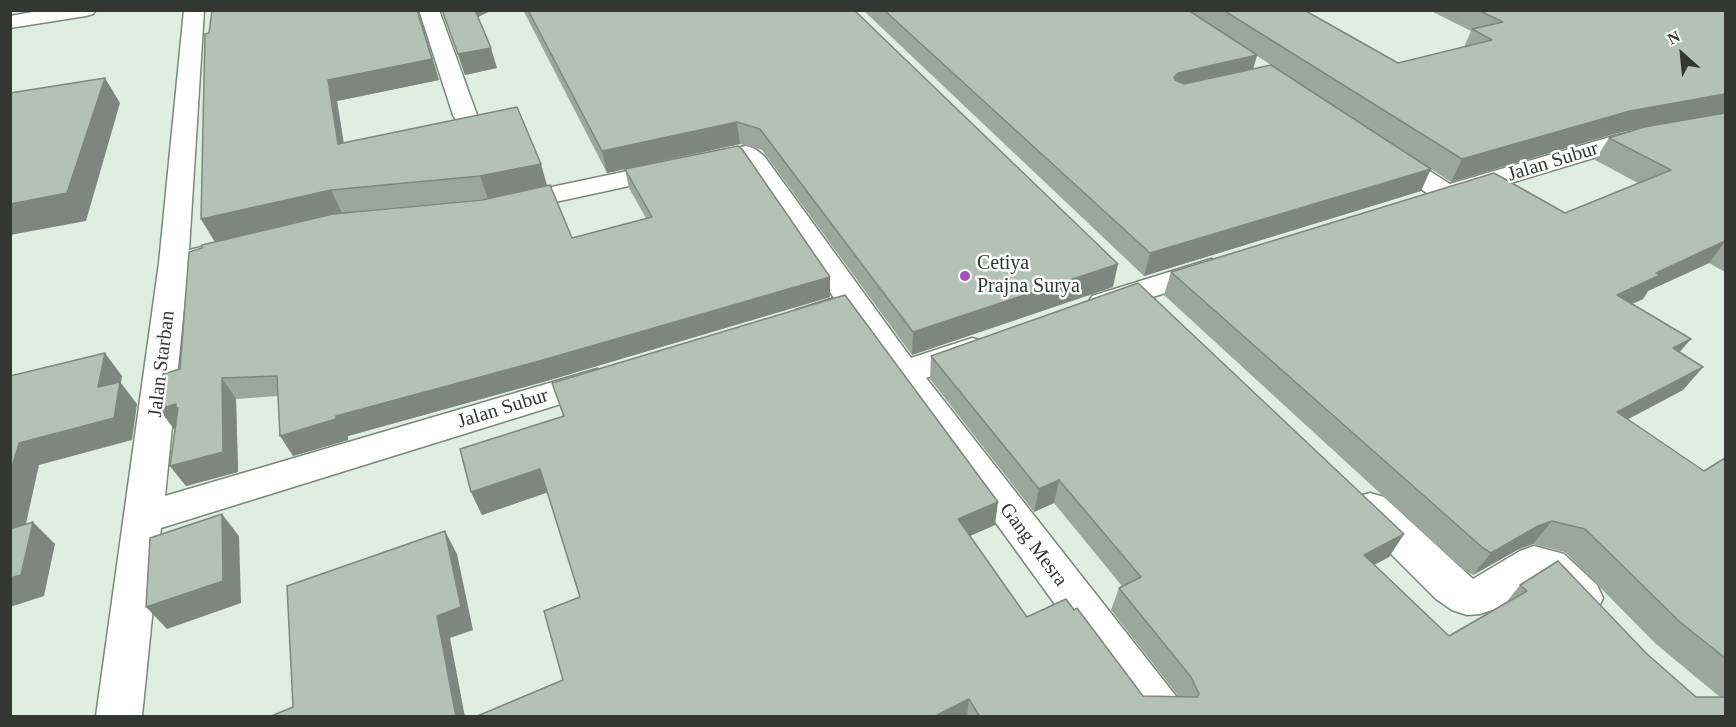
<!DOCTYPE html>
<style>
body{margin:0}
#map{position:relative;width:1736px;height:727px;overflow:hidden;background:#e0ede1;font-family:"Times New Roman",serif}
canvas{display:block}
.frame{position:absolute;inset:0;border:12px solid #323733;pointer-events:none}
.north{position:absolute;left:1652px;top:24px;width:60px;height:60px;-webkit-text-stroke:4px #fff;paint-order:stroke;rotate:333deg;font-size:16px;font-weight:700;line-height:24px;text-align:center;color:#323733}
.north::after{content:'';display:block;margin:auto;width:21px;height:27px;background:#323733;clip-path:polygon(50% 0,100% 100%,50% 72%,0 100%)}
</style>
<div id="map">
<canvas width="1736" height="727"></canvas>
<div class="frame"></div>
<div class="north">N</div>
</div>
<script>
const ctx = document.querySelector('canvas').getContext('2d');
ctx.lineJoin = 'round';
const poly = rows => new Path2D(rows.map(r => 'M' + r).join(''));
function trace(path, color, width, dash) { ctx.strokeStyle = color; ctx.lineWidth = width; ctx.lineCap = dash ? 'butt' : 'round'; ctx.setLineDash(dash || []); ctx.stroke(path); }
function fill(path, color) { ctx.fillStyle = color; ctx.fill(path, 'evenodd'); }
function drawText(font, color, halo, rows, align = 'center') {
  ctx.font = font + ' "Times New Roman",serif'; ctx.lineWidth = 5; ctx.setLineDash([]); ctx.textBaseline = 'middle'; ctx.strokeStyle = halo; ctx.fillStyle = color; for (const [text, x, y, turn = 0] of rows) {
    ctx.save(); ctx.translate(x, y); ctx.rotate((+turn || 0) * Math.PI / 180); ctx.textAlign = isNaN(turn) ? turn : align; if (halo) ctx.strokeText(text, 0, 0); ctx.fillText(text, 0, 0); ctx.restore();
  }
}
const street = poly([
 [44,10,96,10,93,14,86,16,10,28,10,16,44,10],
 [184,10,204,10,189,250,231,240,241,243,245,249,241,255,188,269,165,496,597,369,609,373,614,381,609,389,161,528,142,716,96,716,159,263,184,10],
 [419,10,439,10,477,115,474,120,465,122,456,120,453,115,419,10],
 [1726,115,1726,129,1630,147,1447,202,1437,200,1380,161,1376,156,1380,151,1389,148,1398,151,1450,184,1617,135,1726,115],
 [746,146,755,149,764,156,911,358,972,338,983,341,988,349,983,357,926,378,1179,700,1186,716,1136,716,846,316,807,327,796,324,791,317,796,310,834,298,746,166,740,162,509,212,499,210,495,204,499,198,509,196,746,146],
 [1211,259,1221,261,1226,268,1221,275,1103,313,1092,310,1088,303,1092,296,1211,259],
 [1370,493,1384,497,1473,579,1520,551,1534,546,1564,554,1597,585,1603,598,1597,611,1582,616,1567,611,1539,581,1495,609,1480,614,1467,615,1452,610,1436,599,1356,519,1351,508,1356,497,1370,493]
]);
trace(street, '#7b877d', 3);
fill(street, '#fff');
fill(poly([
 [212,10,418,10,439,80,337,101,344,143,541,164,547,186,572,238,646,218,629,188,625,169,830,297,550,380,348,436,348,440,293,456,278,396,236,399,238,472,186,486,170,466,175,429,174,429,159,409,180,369,202,248,215,242,201,219,209,33],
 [486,199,482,200,340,213],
 [442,10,492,10,478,17,497,68,465,75],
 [523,10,854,10,1113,287,912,355,762,150,740,144,607,173],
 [863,10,1304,10,1398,63,1464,47,1471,31,1429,10,1725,10,1725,272,1709,263,1648,291,1643,299,1632,304,1680,352,1703,367,1683,390,1628,419,1704,471,1725,458,1725,717,475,717,563,680,580,597,547,492,482,515,471,492,563,416,552,383,995,525,970,536,1027,617,1143,696,1179,697,1111,610,1119,588,1122,586,1054,503,1034,512,930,379,931,356,1404,534,1389,557,1374,565,1449,636,1505,604,1520,585,1647,654,1696,697,1720,697,1656,644,1565,552,1533,544,1519,549,1473,575,1465,571,1164,295,1171,272,1565,213,1638,183,1595,160,1609,138,1642,128,1617,133,1451,182,1355,119,1421,191,1144,276],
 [1257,56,1271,65,1253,69]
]), '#9ba69d');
fill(poly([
 [418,10,439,80,337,101,347,166,338,144,328,80],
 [474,10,492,10,476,18],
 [491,48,497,68,465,75,458,54],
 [1257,55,1251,76,1173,94,1174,77,1178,73],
 [105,78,120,103,86,221,10,235,10,204],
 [1725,94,1725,113,1617,133,1451,182,1462,159,1630,111],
 [737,122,740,144,607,173,602,151],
 [541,164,547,186,488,199,480,176],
 [1431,169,1421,191,1144,276,1150,253],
 [331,190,342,213,215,242,201,219],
 [1725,241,1725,242,1709,263,1648,291,1643,299,1601,318,1617,295,1656,273],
 [1118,264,1113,287,912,355,913,332],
 [830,277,830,297,550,380,348,436,348,440,293,456,280,436,336,416],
 [1691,339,1671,362,1673,348],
 [105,353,122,376,121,383,137,404,132,440,39,465,19,555,10,547,10,474,19,443,98,387],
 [1703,367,1683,390,1598,435,1617,412],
 [222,378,236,399,238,472,186,486,170,466],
 [176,404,188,425,174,429,159,409],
 [540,469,549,492,482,515,471,492],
 [1059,480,1054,503,1034,512,1039,489],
 [998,502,995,525,956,542,958,519],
 [222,514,239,536,241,603,167,629,146,607],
 [1552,521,1533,544,1519,549,1473,575,1491,553,1538,526],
 [33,522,55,544,44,596,10,607,10,578],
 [445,531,457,554,473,630,450,638,465,717,456,717,437,616],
 [1404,534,1389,557,1349,578,1364,555],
 [969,699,967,717,933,717]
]), '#7e877f');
const building = poly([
 [212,10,417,10,432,59,328,80,338,144,517,107,541,164,480,176,331,190,201,219,205,34,209,33,212,10],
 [442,10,475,10,491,48,458,54,442,10],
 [528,10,854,10,1118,264,913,332,760,129,737,122,602,151,528,10],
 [884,10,1188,10,1257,55,1178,73,1174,77,1175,80,1184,84,1271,65,1431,169,1150,253,884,10],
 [1223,10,1304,10,1398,63,1492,40,1472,29,1503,22,1478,10,1725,10,1725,94,1630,111,1462,159,1223,10],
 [105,78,67,193,10,204,10,93,105,78],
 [1725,113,1725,241,1656,273,1660,275,1617,295,1691,339,1673,348,1703,367,1617,412,1704,471,1725,458,1725,658,1680,622,1585,529,1552,521,1538,526,1491,553,1483,548,1171,272,1494,173,1565,213,1671,170,1609,138,1644,127,1725,113],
 [738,146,742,149,830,277,543,360,336,416,336,419,280,436,277,376,222,378,223,452,170,466,178,408,176,408,176,404,159,409,163,374,180,369,189,252,202,248,202,245,333,214,482,200,550,185,572,238,652,217,625,169,738,146],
 [1138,283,1404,534,1364,555,1449,636,1527,591,1520,585,1558,561,1647,654,1696,697,1725,697,1725,717,980,717,969,699,933,717,475,717,563,680,544,611,580,597,540,469,471,492,460,449,564,416,552,383,845,295,998,502,958,519,1027,617,1066,599,1074,610,1077,608,1143,696,1197,697,1199,694,1191,677,1119,588,1141,577,1059,480,1039,489,931,356,1138,283],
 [105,353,98,387,120,382,114,418,19,443,10,474,10,376,105,353],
 [222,514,223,581,146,607,150,538,222,514],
 [33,522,21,575,10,578,10,529,33,522],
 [445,531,461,607,437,616,456,717,269,717,293,707,287,586,445,531]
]);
fill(building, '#b4c1b6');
trace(building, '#7e877f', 1.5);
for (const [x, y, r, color] of [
 [965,276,6,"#a44fbd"]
]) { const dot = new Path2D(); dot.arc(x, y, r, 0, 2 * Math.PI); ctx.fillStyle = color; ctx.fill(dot); trace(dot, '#fff', 2); }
drawText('20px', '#323733', '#fff', [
 ["Jalan Subur",1553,162,-17],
 ["Jalan Starban",162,364,-83],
 ["Jalan Subur",503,409,-17],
 ["Gang Mesra",1033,545,53]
]);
drawText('20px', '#323733', '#fff', [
 ["Cetiya",977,264],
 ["Prajna Surya",977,287]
], 'left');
</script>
